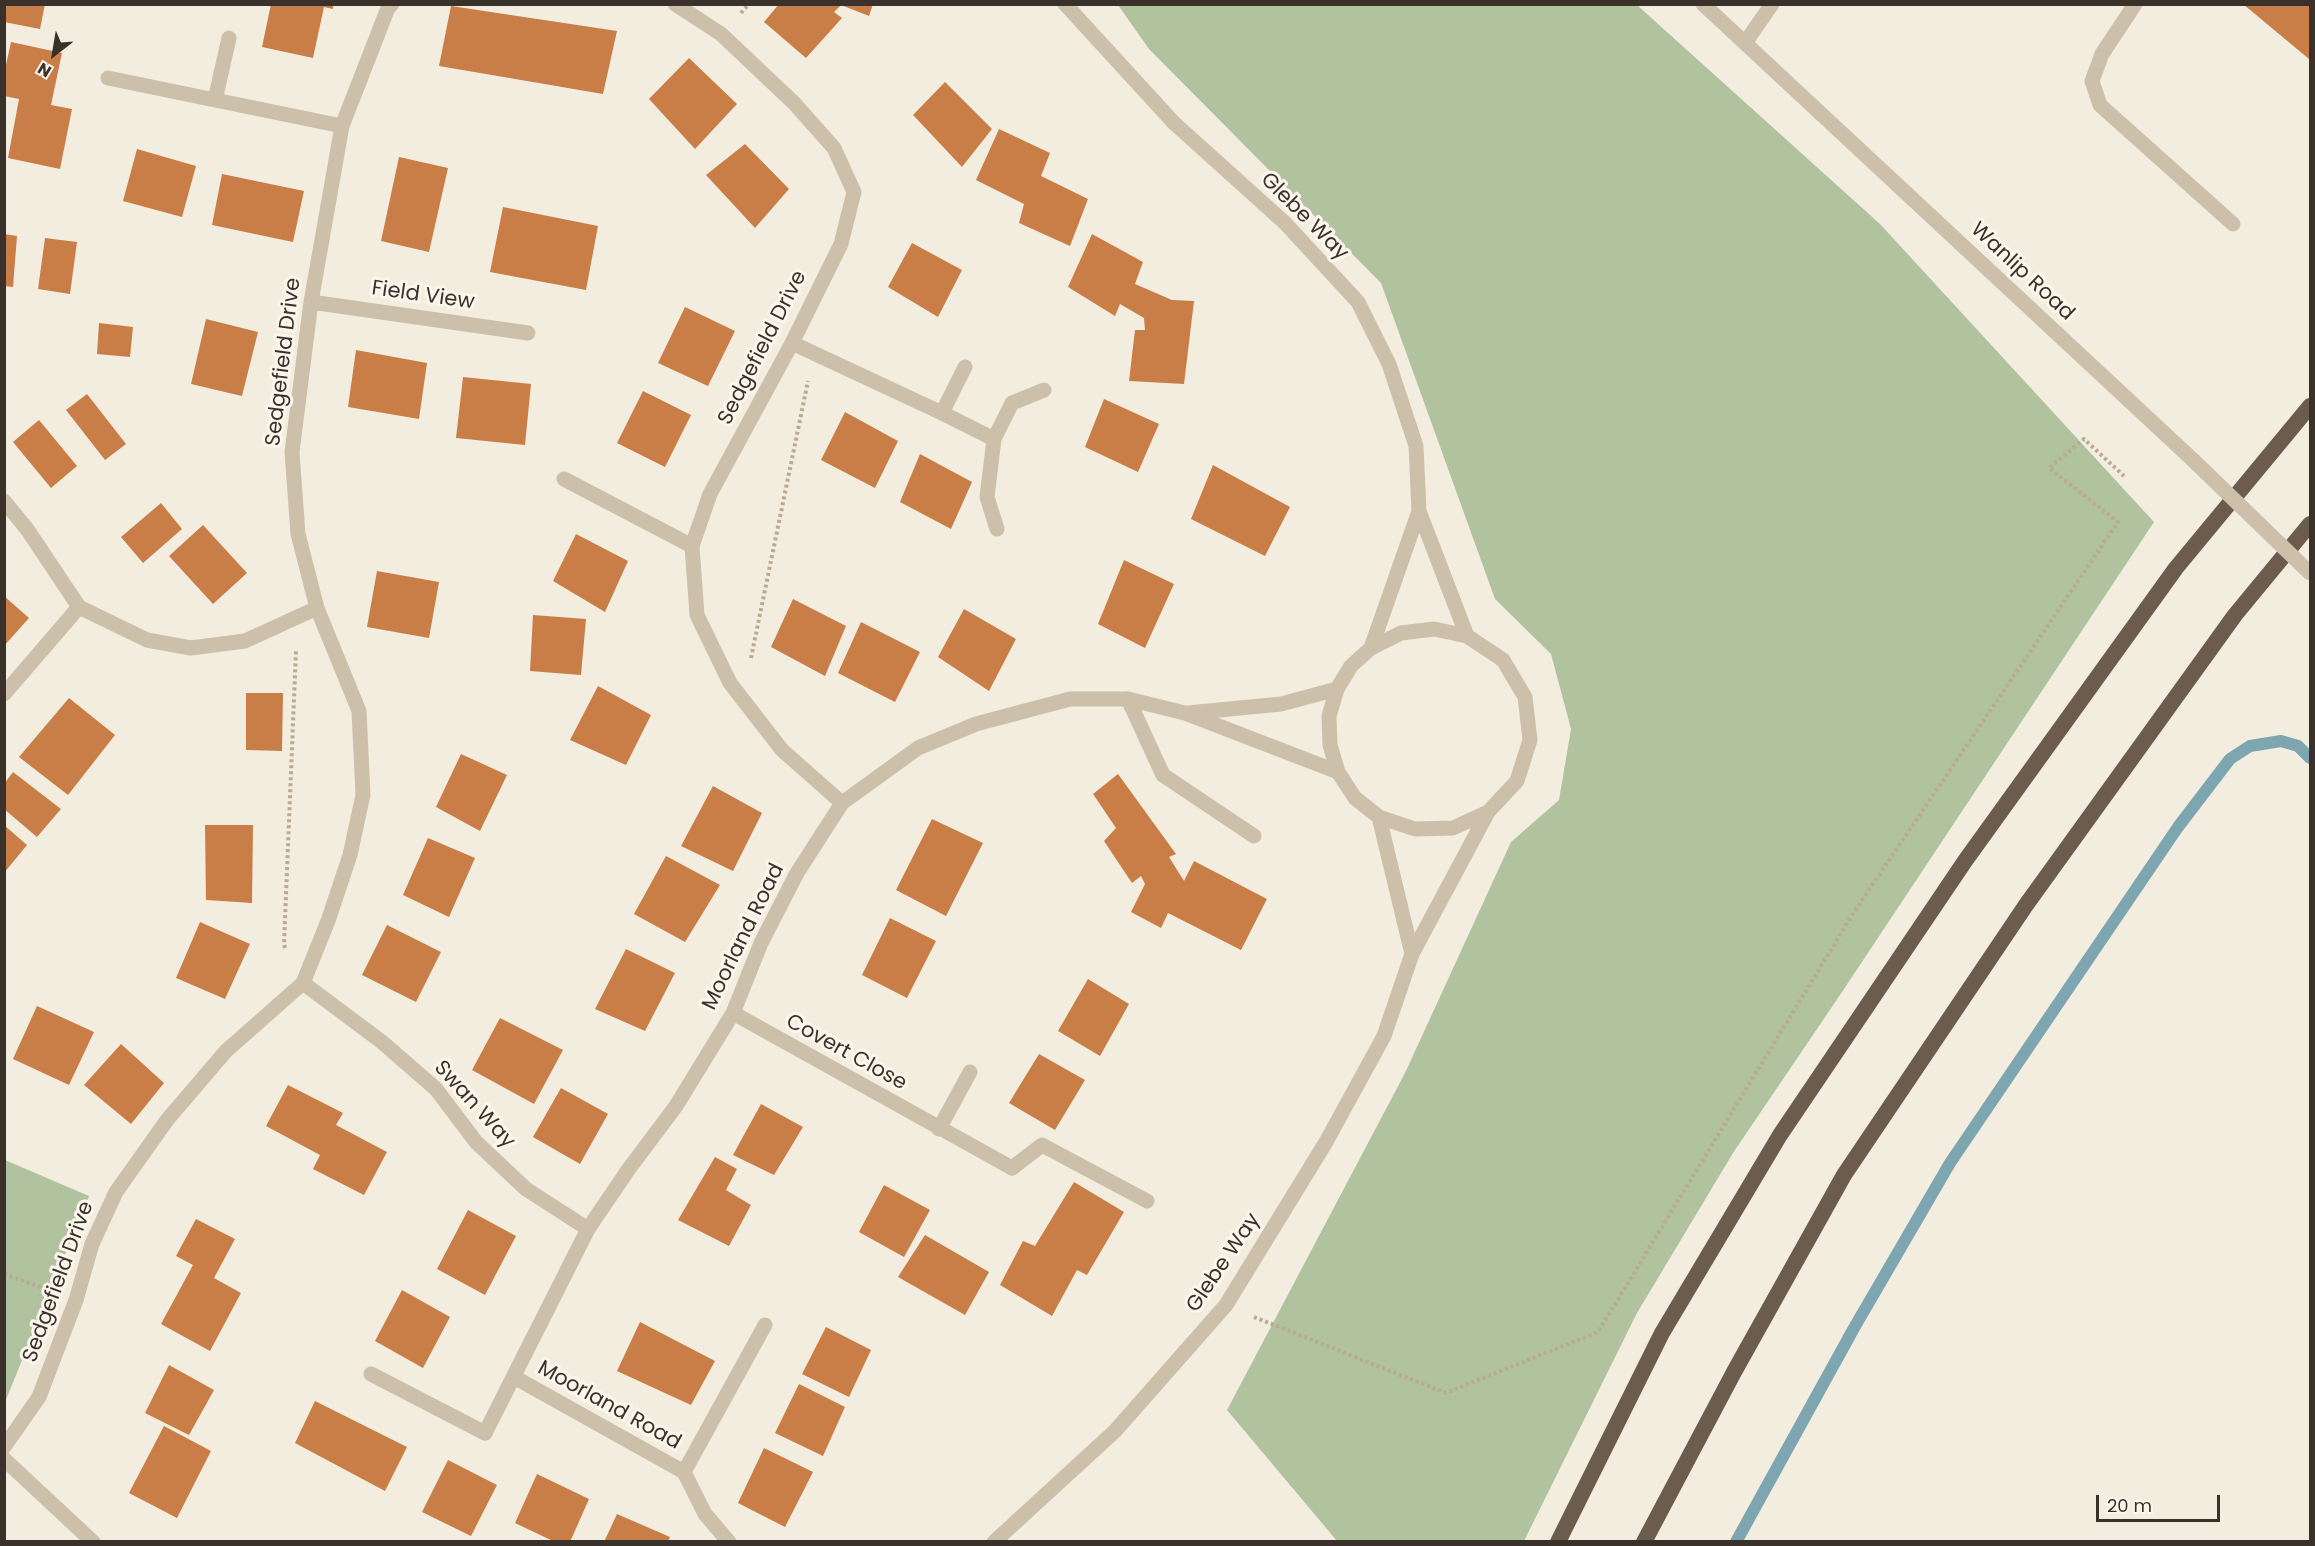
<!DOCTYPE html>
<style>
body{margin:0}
#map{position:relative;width:2315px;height:1546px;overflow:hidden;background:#f3eddf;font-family:Poppins,sans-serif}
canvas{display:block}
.frame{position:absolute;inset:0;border:6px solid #39312a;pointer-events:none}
.north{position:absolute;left:24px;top:24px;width:60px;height:60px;-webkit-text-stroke:4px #fbf6eb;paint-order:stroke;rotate:211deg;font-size:16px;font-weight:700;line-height:24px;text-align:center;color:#39312a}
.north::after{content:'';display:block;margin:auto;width:21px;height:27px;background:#39312a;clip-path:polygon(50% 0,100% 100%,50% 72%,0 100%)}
.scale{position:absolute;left:2096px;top:1495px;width:124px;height:27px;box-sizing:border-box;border:3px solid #39312a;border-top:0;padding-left:8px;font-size:18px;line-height:21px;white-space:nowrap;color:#39312a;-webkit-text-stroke:4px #fbf6eb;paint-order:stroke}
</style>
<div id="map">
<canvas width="2315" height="1546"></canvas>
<div class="frame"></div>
<div class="north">N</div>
<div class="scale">20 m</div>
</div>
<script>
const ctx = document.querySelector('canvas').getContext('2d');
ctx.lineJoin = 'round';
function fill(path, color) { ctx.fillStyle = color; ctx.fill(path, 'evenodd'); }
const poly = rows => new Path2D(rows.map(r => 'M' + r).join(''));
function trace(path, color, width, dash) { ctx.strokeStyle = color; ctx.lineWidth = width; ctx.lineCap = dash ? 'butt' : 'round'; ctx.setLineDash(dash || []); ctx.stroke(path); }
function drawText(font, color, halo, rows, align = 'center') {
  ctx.font = font + ' Poppins,sans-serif'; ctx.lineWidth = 6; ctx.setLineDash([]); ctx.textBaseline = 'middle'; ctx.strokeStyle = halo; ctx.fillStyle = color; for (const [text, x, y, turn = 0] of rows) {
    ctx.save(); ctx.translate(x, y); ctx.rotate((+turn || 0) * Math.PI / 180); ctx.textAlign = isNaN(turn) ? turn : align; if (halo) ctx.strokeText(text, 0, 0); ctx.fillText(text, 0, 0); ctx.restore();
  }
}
fill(poly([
 [1118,5,1637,5,1880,224,2154,522,1842,992,1733,1153,1637,1313,1524,1541,1337,1541,1227,1410,1405,1073,1511,842,1559,800,1571,729,1551,654,1495,599,1381,283,1149,49],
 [5,1160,89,1196,5,1402]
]), '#b0c39e');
trace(poly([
 [1736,1542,1854,1328,1950,1163,2178,827,2230,759,2250,746,2281,741,2298,746,2310,758]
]), '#7da6b1', 12);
fill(poly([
 [4,4,45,4,40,29,4,22],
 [271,4,333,4,333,9,324,7,313,58,262,47],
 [779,4,873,4,869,16,841,5,834,12,842,18,806,58,764,22],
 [2243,4,2310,4,2310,57,2309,59],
 [451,6,617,31,603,94,439,66],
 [11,42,62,53,51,105,72,109,60,169,8,158,19,99,4,96,4,74],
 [689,58,737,104,695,149,649,99],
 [945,82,992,129,962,167,913,115],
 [999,129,1050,153,1041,176,1088,199,1070,246,1019,223,1024,204,976,180],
 [745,144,789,189,755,228,706,175],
 [137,149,196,166,182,217,123,201],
 [399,157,448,168,429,252,381,241],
 [222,174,304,191,293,242,212,225],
 [503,207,598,226,586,290,490,272],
 [4,234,17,236,13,287,4,286],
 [1092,234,1143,262,1135,284,1172,300,1194,301,1184,384,1129,381,1135,330,1145,330,1144,318,1120,304,1115,316,1068,287],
 [45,238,77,242,70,294,38,289],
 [912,243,962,270,938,317,888,287],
 [685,307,735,331,708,386,658,363],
 [206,319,258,332,242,396,191,384],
 [99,323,133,327,130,357,97,354],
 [356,350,427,363,419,419,348,407],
 [463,377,531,384,525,445,456,438],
 [643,391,691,415,665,467,617,443],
 [87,394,126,444,105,460,66,410],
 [1104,399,1159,424,1138,472,1085,447],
 [845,412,898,441,875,488,821,460],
 [39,420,77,466,51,488,13,442],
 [920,454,972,482,951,529,900,502],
 [1213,465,1290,507,1265,556,1191,519],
 [161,503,182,529,143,563,121,537],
 [203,525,247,573,213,604,169,556],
 [576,534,628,561,605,612,553,581],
 [1124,560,1174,584,1145,648,1098,624],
 [377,571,439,582,429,638,367,627],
 [4,596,29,618,4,646],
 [793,599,846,626,825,676,771,647],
 [964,609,1016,639,989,691,938,657],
 [533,615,586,619,581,675,530,671],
 [861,622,920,652,895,702,838,673],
 [598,686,651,715,626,765,570,740],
 [246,693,283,693,282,751,246,750],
 [69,698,115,735,68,795,19,757],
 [461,754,507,775,480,831,436,807],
 [13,772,61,809,37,837,4,809,4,784],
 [1118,774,1176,854,1169,857,1184,881,1194,861,1267,899,1241,950,1168,913,1161,928,1131,912,1145,884,1141,876,1132,883,1104,841,1116,828,1093,794],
 [713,786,762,813,733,871,681,846],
 [932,819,983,843,946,916,896,890],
 [4,825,27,845,4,873],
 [205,825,253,825,252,903,206,900],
 [428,838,475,858,449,917,403,895],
 [666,856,720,885,685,942,634,914],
 [890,918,936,941,907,998,862,975],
 [200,922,250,944,225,999,176,978],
 [387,925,441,952,416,1002,362,975],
 [626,949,675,973,645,1031,595,1009],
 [1088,979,1129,1004,1100,1056,1058,1031],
 [37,1006,94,1032,69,1085,13,1059],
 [500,1018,563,1050,534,1104,472,1070],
 [121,1044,164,1083,131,1124,84,1085],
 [1039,1054,1085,1080,1055,1130,1009,1103],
 [288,1085,343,1113,336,1125,387,1152,364,1195,313,1169,320,1155,266,1126],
 [561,1088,608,1114,580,1164,533,1137],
 [761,1104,803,1127,774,1175,733,1155],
 [715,1157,737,1169,726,1190,751,1205,729,1246,678,1220],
 [1074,1182,1124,1212,1087,1275,1077,1270,1052,1316,1000,1285,1023,1241,1035,1246],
 [884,1185,930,1210,904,1257,859,1232],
 [468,1210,516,1236,485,1295,437,1269],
 [196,1219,235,1239,214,1278,241,1293,210,1351,161,1324,193,1265,176,1256],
 [925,1235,989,1272,965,1315,898,1277],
 [402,1290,450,1317,423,1368,375,1341],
 [640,1322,715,1361,691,1405,617,1371],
 [826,1327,871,1350,849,1397,802,1374],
 [169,1365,214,1390,189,1435,145,1413],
 [799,1384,845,1407,823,1456,775,1433],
 [315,1401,407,1447,385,1491,295,1443],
 [164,1426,211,1451,177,1518,129,1493],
 [764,1448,813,1472,785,1527,738,1503],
 [448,1460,497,1485,471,1536,422,1512],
 [537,1474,589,1499,570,1542,555,1542,515,1523],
 [617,1514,670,1537,668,1542,604,1542]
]), '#c97e47');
trace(poly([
 [741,13,749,4],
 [751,658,808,381],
 [285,948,284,944,296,650],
 [4,1274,49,1290],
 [1254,1317,1446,1393,1598,1332,1854,912,2118,522,2049,468,2084,439,2124,476]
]), '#b8aa94', 4, [3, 3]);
trace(poly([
 [2135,4,2102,54,2092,81,2100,105,2233,224],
 [564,479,692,546],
 [997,529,987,497,994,439,1012,403,1044,390],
 [1128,699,1163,775,1254,836],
 [1012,1168,1042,1145,1147,1201],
 [371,1374,485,1433],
 [729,1542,705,1514,684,1472,765,1325]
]), '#ccc0aa', 15);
trace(poly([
 [675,4,721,34,794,103,834,148,854,192,841,244,792,343,710,494,692,546,697,615,730,683,782,750,842,803],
 [108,78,342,126],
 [215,100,229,38],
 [311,302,528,333],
 [792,343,942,413,994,439],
 [942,413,965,367],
 [4,501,27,529,79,607,147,640,191,648,245,641,317,608],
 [4,694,79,607],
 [1188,713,1281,704,1337,689],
 [303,983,382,1042,436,1089,476,1142,526,1189,588,1229],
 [733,1013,1012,1168],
 [939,1129,970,1072],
 [514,1377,684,1472],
 [485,1433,588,1229,628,1170,676,1106,733,1013,761,943,797,873,842,803,918,748,976,724,1070,699,1128,699,1185,713,1338,772],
 [4,1447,39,1397,76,1300,92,1244,116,1192,167,1120,226,1051,303,983,328,921,350,855,363,795,359,711,317,608,298,534,292,452,311,302,342,126,388,8,392,4],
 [4,1459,93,1542]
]), '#ccc0aa', 15);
trace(poly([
 [1065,4,1174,123,1285,223,1358,302,1389,364,1416,446,1419,511,1467,636],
 [1703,4,2193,460],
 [1745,43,1772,4],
 [1371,648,1401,633,1434,629,1467,636,1503,660,1525,697,1530,740,1517,781,1488,812,1453,828,1415,829,1379,817,1355,798,1338,772,1330,745,1329,716,1337,689,1351,666,1371,648,1419,511],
 [1379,817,1412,954],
 [994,1542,1115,1431,1226,1305,1326,1142,1384,1036,1412,954,1488,812]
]), '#ccc0aa', 15);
trace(poly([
 [1558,1542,1662,1333,1780,1135,1965,861,2176,568,2310,406],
 [1644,1542,1734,1372,1844,1175,2026,905,2235,615,2310,524]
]), '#6b5c4d', 16);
trace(poly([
 [2193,460,2310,573]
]), '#ccc0aa', 15);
drawText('21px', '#39312a', '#fbf6eb', [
 ["Glebe Way",1304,217,45],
 ["Wanlip Road",2022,272,43],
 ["Field View",423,296,8],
 ["Sedgefield Drive",763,348,-63],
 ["Sedgefield Drive",284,362,-83],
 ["Moorland Road",744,937,-64],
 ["Covert Close",846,1053,29],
 ["Swan Way",474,1105,48],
 ["Glebe Way",1224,1263,-56],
 ["Sedgefield Drive",59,1282,-70],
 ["Moorland Road",609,1406,29]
]);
</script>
